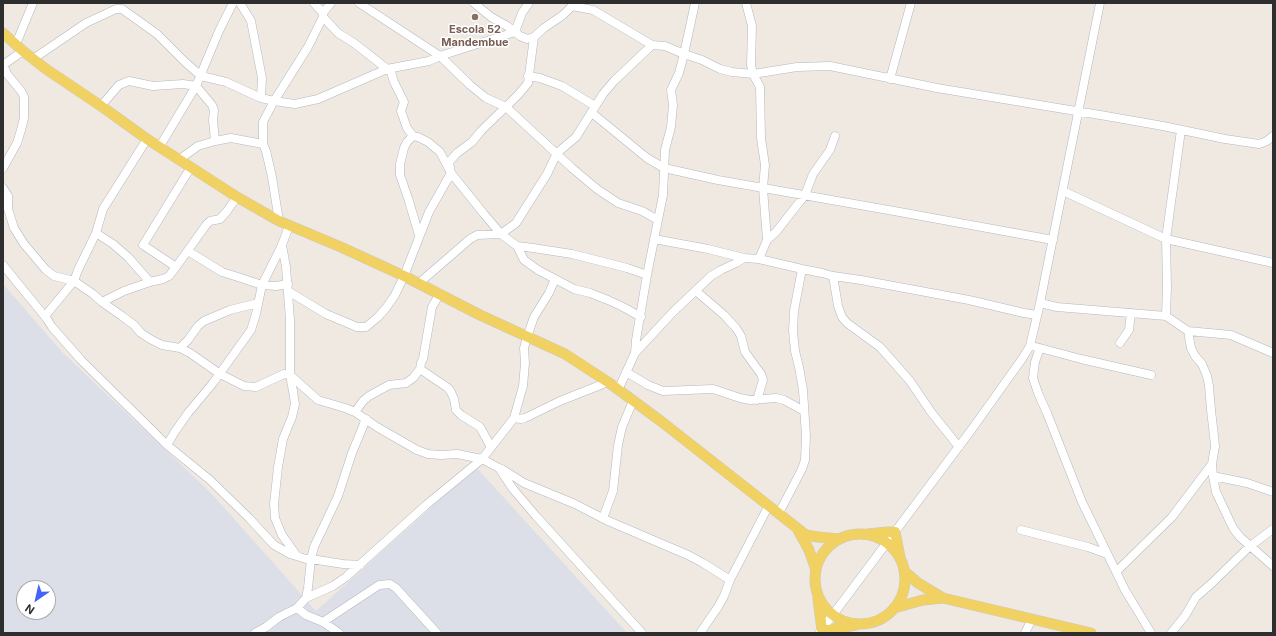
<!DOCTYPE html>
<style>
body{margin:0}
#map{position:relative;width:1276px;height:636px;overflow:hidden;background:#efe9e1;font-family:Inter,sans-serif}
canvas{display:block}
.frame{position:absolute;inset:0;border:4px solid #2e2e2e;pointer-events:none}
.north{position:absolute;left:16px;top:580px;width:40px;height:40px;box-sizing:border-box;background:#fff;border:1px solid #ababab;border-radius:50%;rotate:214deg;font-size:11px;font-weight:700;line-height:16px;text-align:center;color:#2e2e2e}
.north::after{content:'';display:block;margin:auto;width:14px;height:18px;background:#4264fb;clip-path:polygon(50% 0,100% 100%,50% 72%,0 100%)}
</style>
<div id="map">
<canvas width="1276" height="636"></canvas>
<div class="frame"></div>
<div class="north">N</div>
</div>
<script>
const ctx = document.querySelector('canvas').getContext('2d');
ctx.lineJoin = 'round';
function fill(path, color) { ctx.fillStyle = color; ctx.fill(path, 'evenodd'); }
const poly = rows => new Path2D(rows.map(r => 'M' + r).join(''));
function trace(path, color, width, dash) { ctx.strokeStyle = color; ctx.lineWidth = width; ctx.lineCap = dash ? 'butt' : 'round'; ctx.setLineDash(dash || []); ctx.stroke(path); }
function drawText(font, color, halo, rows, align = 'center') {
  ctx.font = font + ' Inter,sans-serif'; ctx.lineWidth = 3; ctx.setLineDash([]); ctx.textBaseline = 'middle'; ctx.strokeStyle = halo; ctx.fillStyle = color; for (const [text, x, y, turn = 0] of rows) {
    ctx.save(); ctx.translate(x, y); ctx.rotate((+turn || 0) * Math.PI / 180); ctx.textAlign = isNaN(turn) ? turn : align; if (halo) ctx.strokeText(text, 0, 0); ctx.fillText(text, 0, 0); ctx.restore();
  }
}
fill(poly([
 [3,284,63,353,212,494,316,611,476,467,627,633,3,633],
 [24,588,48,588,48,612,24,612]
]), '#dcdee8');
const minor = poly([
 [240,3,251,21,262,78,261,98,274,101,263,122,263,144,266,151,272,177,279,221],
 [314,3,323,13,323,17,338,33,354,43,391,72,394,82,404,102,401,111,407,128,413,136,407,142,404,148,400,164,400,175,408,198,419,235],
 [359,3,440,56,470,85,486,98,506,107,572,168,597,189,618,203,642,211,658,220],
 [474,3,491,17,507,26,520,36,527,39,534,37],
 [746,3,752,26,751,65,753,74,760,87,761,138,765,165,763,188,767,240,759,259],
 [572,6,593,10,652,45,665,46,684,54,702,60,720,69,732,72,753,74,797,67,830,66,937,88,1106,116,1163,126,1225,139,1259,144,1267,141,1273,136],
 [323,13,331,3],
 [323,17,308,47,274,101,295,104,318,99,387,69,429,61,440,56,515,32,522,13,529,3],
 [16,44,33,3],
 [33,59,86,23,116,9,122,9,157,34,185,62,201,76,226,82,261,98],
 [3,65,23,51],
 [528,76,540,78,562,86,595,106],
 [890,79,911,3],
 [101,106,119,85,129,81,153,86,183,84,196,86,212,105,214,110,213,120,215,141],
 [592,113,647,158,664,168,718,180,894,211,1053,240],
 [1181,130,1166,239,1167,287,1166,316,1188,331,1231,335,1273,353],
 [413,136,418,137,428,142,440,152,451,173,484,214,501,234,517,246,533,248,572,254,627,268,647,275],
 [160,146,196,86,219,31,233,3],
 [180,159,198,146,215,141,231,138,263,144],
 [191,167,143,245,176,267,206,225,210,221,220,219,227,211,237,197],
 [3,168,17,143,21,130,24,118,24,97,21,91,7,74,3,64],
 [3,188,8,196,8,209,14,228,24,244,46,270,54,276,74,281,93,294,102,302,122,316,134,325,141,333,150,339,162,345,180,348,190,353,220,374,244,386,256,387,284,374,290,375,318,400,345,408,355,412,377,427,417,450,428,454,441,455,457,454,482,459,514,418,523,386,525,363,524,348,527,337,534,317,549,293,555,279],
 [1063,191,1166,239,1273,263],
 [96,233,113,244,128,257,150,282,163,279,169,276,176,267],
 [654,239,708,249,744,258,759,259,802,269,822,273,833,276,861,280,969,300,1024,313,1037,315],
 [767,240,776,232,805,195,813,174,830,150,835,136],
 [282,245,286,267,290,320,290,375,293,391,295,404,292,417,283,439,278,467,274,504,275,518,282,535,297,556],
 [517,246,524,260,538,270,574,289,590,293,608,300,623,307,641,317],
 [188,251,222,272,241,278,262,285,276,286,288,284],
 [3,265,47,319,52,327,81,360,167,445,210,480,249,518,274,545,290,554,306,559,311,559,343,564,360,565],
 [833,276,838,306,842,317,847,323,880,347,888,356,910,381,931,412,959,447],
 [418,284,470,239,477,235,501,234,516,223,547,174,557,153,576,137,603,94,614,81,652,45],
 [288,291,326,314,357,327,366,327,378,317,386,308,395,295,404,276,429,212,451,173,449,162,457,153,472,142,481,131,518,95,528,83,534,37,544,28,563,15,572,6,574,3],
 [696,291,724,315,736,328,741,336,745,352,761,374,763,380,757,400],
 [102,302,124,291,150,282],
 [1040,303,1057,307,1166,316],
 [45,316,74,281,78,270,96,233,103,209,147,139],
 [1188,331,1191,348,1195,356,1202,364,1207,376,1209,386,1211,410,1214,436,1215,446,1212,464,1213,476,1216,492,1233,528,1240,537,1273,566],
 [1120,343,1129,330,1131,313],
 [1036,347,1081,359,1151,375],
 [180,348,188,340,198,326,204,321,230,310,258,303],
 [1040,348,1035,362,1033,378,1038,393,1047,413,1082,502,1125,590,1151,633],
 [635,353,673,312,711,276,721,270,736,263,744,258],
 [420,369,448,388,451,392,454,399,456,410,461,415,480,427,491,447],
 [626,372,648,385,663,391,713,389,740,398,750,400,776,398,784,400,804,411],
 [618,390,635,353,636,340,647,275,663,195,665,150,671,127,673,105,671,90,679,73,684,54,695,3],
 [355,412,363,401,369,396,389,385,406,383,413,378,420,369,421,363,423,359,432,307,439,295],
 [514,418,521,419,525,418,560,401,608,382],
 [167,445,174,433,188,413,213,383,251,330,256,314,262,285,282,245,289,226],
 [502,469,524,483,575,504,606,520,655,541,688,555,703,563,730,580,724,596,718,607,700,633],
 [1213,476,1247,483,1273,492],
 [779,513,802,469,805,460,806,436,803,390,799,367,795,351,793,331,794,311,802,269],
 [603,518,613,491,618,445,622,427,633,401],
 [1021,530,1088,547,1107,554],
 [1117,571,1172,517,1212,464],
 [730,580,769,505],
 [306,598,308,588,311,559,314,547,338,496,352,453,366,419],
 [297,608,306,615,323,622,339,633],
 [323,622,379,585,390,584,396,588,437,633],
 [820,632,972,429,1022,359,1030,346,1040,303,1100,3],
 [255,633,266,627,279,617,297,608,306,598,333,586,346,577,426,505,482,459,499,468,513,489,536,516,642,633],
 [1025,633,1032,619],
 [1171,633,1185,616,1196,597,1212,583,1249,547,1273,529]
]);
const major = poly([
 [3,33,23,51,46,69,101,106,147,139,237,197,279,221,343,248,404,276,480,315,565,354,608,382,662,422,806,535,818,537,840,539],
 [798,530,809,550,816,570],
 [868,534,888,532,895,532,900,557],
 '815 579a45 45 0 1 1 90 0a45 45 0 1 1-90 0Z',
 [904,571,918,583,943,598,1091,633],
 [818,599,822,630,829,630,856,625],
 [894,608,923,600,943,598]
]);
trace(minor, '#b4b7c1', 9);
trace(major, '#c9c9c9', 11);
trace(minor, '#fff', 8);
trace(major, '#f2d163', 10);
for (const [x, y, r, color] of [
 [475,17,4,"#8d6e63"]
]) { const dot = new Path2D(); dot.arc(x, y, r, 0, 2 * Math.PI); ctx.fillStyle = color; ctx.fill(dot); trace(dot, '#fff', 1.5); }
drawText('bold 11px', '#785e54', '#fff', [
 ["Escola 52",475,30],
 ["Mandembue",475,43]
]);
</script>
